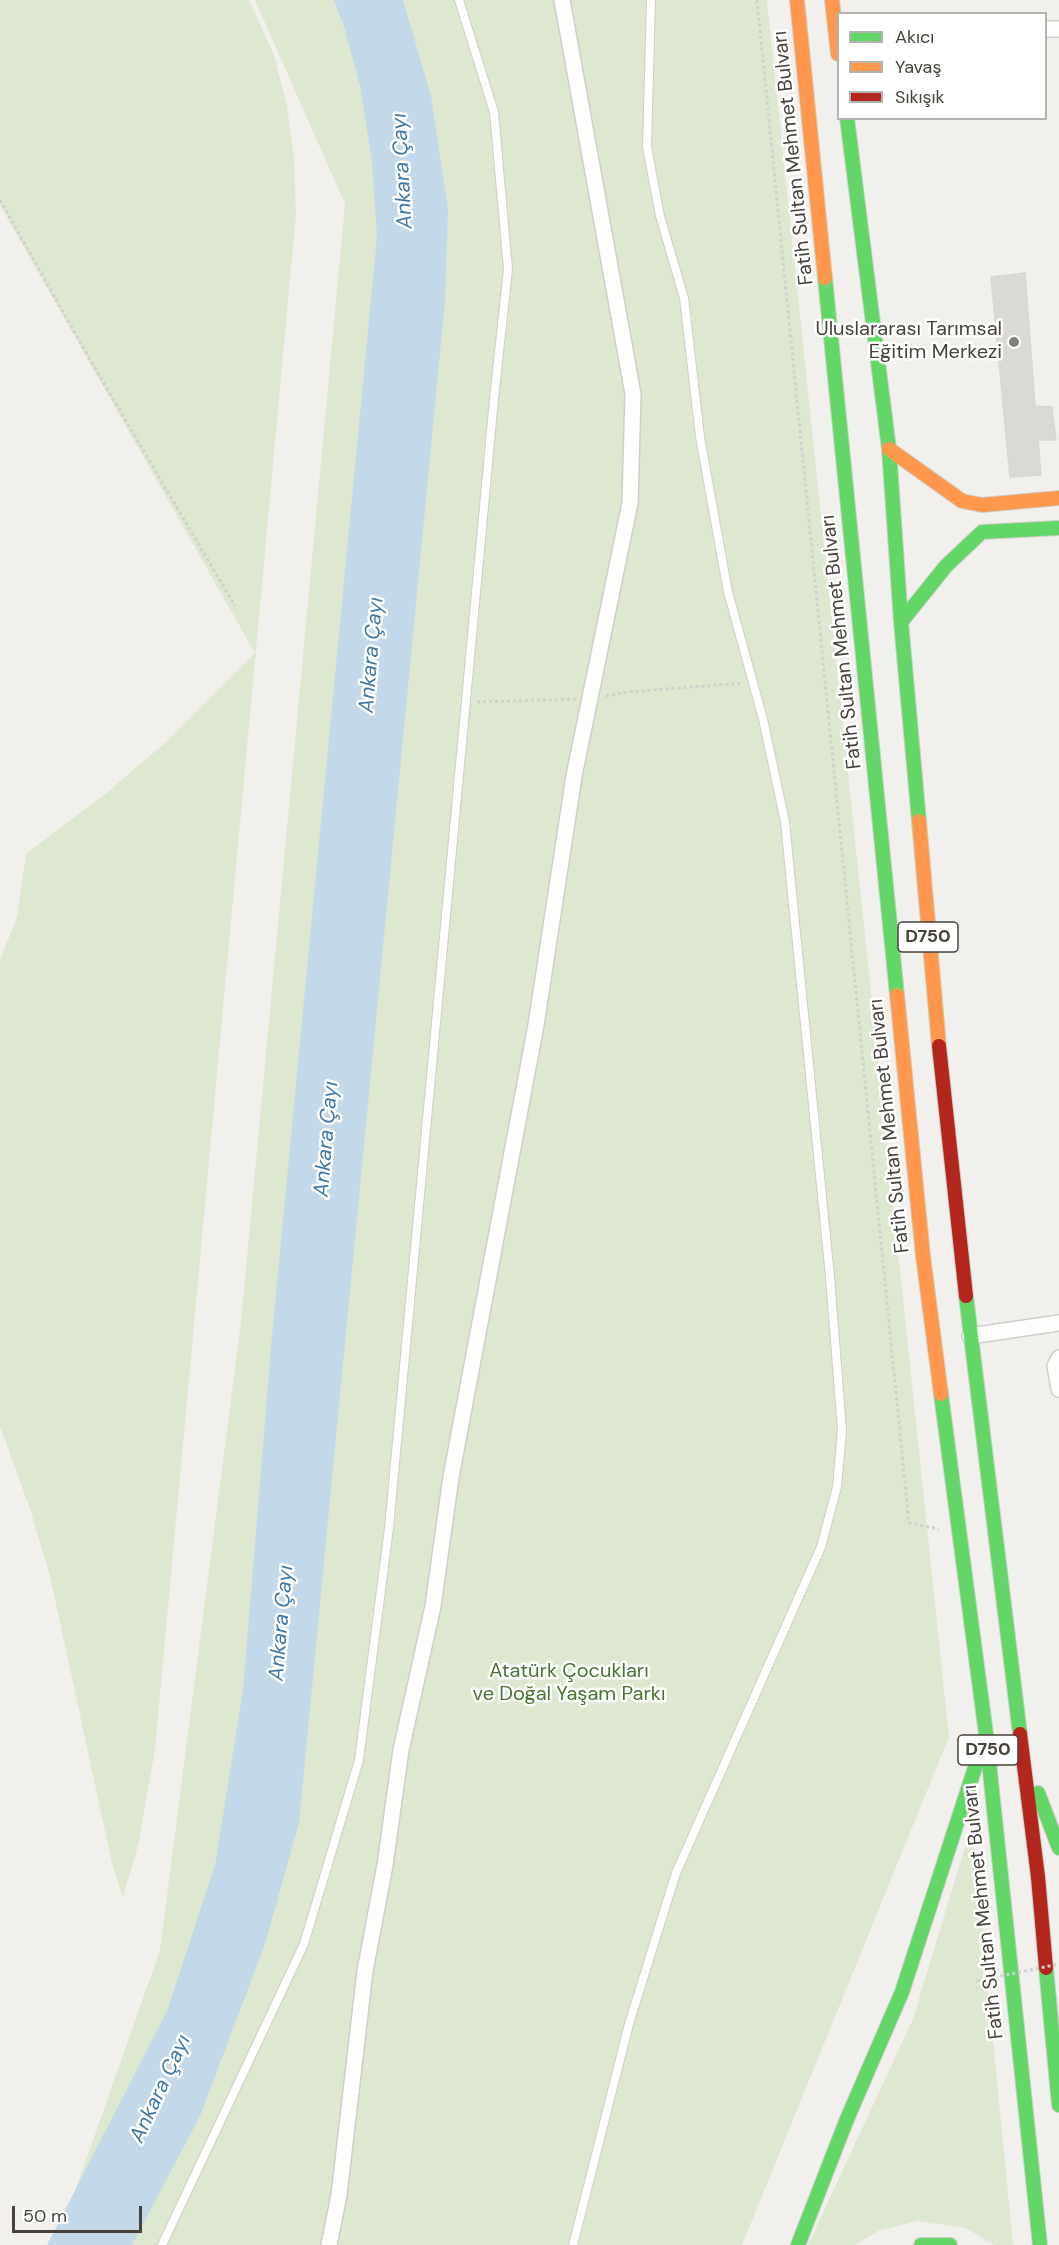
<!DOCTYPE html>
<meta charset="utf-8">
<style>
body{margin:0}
#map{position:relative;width:1059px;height:2245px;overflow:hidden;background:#f1f0ed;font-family:"DM Sans",sans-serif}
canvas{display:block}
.legend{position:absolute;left:837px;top:12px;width:210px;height:108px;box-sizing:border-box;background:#fff;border:2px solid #b5b3b0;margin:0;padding:8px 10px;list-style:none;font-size:18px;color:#47423a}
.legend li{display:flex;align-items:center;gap:12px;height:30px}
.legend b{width:30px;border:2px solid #b5b3b0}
.scale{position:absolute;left:12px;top:2206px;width:130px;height:27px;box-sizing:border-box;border:3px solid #47423a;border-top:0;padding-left:8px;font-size:18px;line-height:21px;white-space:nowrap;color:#47423a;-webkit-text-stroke:4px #fff;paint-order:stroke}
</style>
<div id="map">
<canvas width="1059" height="2245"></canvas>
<ul class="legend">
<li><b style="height:8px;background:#63d668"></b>Akıcı</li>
<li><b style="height:8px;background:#ff974d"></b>Yavaş</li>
<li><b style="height:8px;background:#b3261e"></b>Sıkışık</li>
</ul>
<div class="scale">50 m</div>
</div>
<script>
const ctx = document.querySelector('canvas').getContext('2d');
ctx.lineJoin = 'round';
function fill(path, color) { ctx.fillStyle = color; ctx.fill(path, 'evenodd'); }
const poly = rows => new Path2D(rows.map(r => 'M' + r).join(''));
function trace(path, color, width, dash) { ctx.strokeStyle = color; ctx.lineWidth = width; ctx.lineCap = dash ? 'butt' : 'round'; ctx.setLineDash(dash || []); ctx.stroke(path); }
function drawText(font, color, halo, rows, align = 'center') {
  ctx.font = font + ' "DM Sans",sans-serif'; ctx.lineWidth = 5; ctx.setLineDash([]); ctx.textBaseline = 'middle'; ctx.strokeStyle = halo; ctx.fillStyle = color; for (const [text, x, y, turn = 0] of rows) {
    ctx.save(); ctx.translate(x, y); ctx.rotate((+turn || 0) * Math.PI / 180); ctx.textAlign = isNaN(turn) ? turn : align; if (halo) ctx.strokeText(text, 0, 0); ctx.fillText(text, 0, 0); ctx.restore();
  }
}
fill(poly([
 [0,0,249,0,274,55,287,106,294,158,296,214,155,1749,139,1842,123,1897,113,1868,50,1576,30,1509,0,1426,0,960,17,917,26,854,104,795,165,743,255,653,0,205],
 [255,0,767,0,949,1737,742,2245,56,2245,160,1950,241,1322,345,204],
 [972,1824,1013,2245,994,2245,966,2228,918,2221,878,2231,855,2245,808,2245,913,2019]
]), '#dee8d0');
fill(poly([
 [334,0,403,0,431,96,448,209,445,301,299,1823,265,1944,200,2116,132,2245,47,2245,167,2011,215,1865,243,1690,272,1335,377,236,372,161,360,86,345,30]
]), '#c3d9ea');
const building = poly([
 [1025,273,1035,406,1052,407,1056,440,1038,440,1041,475,1010,477,991,277,1025,273]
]);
fill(building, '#dbd9d6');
trace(building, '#d9d7d3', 1.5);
const lane = poly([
 [162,2245,304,1944,359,1760,389,1528,494,399,508,269,494,112,459,0],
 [573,2245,629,2024,676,1873,821,1547,837,1487,842,1430,830,1277,785,822,763,719,728,592,700,437,684,298,660,216,647,147,651,0]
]);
const street = poly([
 [1046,29,1059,29],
 [970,1336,1059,1323],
 [1059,1358,1055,1366,1059,1389],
 [329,2245,339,2195,365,1971,385,1865,401,1750,433,1606,451,1477,536,1025,574,776,630,503,633,394,562,0]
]);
const fast = poly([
 [847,118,889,449,901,622,919,821],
 [825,278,897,995],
 [901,622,946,566,982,532,1059,528],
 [966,1296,1020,1734],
 [941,1394,986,1734,1040,2245],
 [1038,1793,1059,1848],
 [1046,1968,1059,2105],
 [798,2245,847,2119,902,1992,983,1743],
 [921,2245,950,2245]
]);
const slow = poly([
 [797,0,825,278],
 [832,0,838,54],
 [889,449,962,501,982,505,1059,498],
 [919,821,939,1046],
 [897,995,923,1256,941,1394]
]);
const jam = poly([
 [939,1046,966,1296],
 [1020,1734,1038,1877,1046,1968]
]);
trace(lane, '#cfcecb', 10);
trace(street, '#cfcecb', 18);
trace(fast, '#cfcdc5', 16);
trace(slow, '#cfcdc5', 16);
trace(jam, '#cfcdc5', 16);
trace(poly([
 [757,0,909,1523,939,1529],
 [0,200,89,358,235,606],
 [606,696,628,692,743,683],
 [477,702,576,699]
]), '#d1d0cc', 3, [3, 3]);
trace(lane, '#fdfdfc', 8);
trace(street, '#fdfdfc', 15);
trace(fast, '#63d668', 14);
trace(slow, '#ff974d', 14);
trace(jam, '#b3261e', 14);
trace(poly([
 [977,1981,1059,1964]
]), '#d1d0cc', 3, [3, 3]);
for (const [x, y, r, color] of [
 [1014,342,6,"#827f79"]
]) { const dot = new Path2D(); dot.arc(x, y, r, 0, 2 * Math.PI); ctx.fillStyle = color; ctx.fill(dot); trace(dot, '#fff', 2); }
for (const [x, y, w] of [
 [928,937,60],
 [988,1750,60]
]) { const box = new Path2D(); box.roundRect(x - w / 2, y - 15, w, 30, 4.5); ctx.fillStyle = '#fff'; ctx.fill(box); trace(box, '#47423a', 1.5); }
drawText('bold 18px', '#47423a', null, [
 ["D750",928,937],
 ["D750",988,1750]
]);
drawText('20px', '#47423a', '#fff', [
 ["Fatih Sultan Mehmet Bulvarı",794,158,-96],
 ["Fatih Sultan Mehmet Bulvarı",842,642,-96],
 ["Fatih Sultan Mehmet Bulvarı",890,1126,-96],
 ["Fatih Sultan Mehmet Bulvarı",984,1912,-96]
]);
drawText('20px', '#47423a', '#fff', [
 ["Uluslararası Tarımsal",1002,330],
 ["Eğitim Merkezi",1002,353]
], 'right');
drawText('20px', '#497233', '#fff', [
 ["Atatürk Çocukları",569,1672],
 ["ve Doğal Yaşam Parkı",569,1695]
]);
drawText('italic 21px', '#3f78a6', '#fff', [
 ["Ankara Çayı",403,171,-93],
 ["Ankara Çayı",372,655,-85],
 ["Ankara Çayı",327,1139,-85],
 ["Ankara Çayı",282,1623,-85],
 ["Ankara Çayı",161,2089,-65]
]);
</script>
